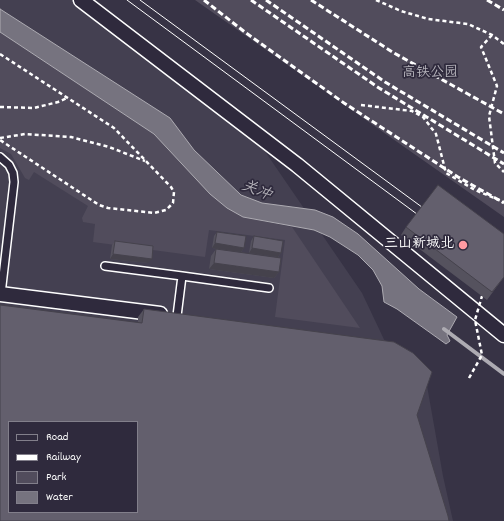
<!DOCTYPE html>
<meta charset="utf-8">
<style>
body{margin:0}
#map{position:relative;width:504px;height:521px;overflow:hidden;background:#373345;font-family:Dekko,sans-serif}
canvas{display:block}
.legend{position:absolute;left:8px;top:421px;width:130px;height:92px;box-sizing:border-box;background:#2f2a3d;border:1px solid #827f8b;margin:0;padding:5px 7px;list-style:none;font-size:12px;color:#fff}
.legend li{display:flex;align-items:center;gap:8px;height:20px}
.legend b{width:20px;border:1px solid #827f8b}
</style>
<div id="map">
<canvas width="504" height="521"></canvas>
<ul class="legend">
<li><b style="height:5px;background:#2f2a3d"></b>Road</li>
<li><b style="height:5px;background:#fff"></b>Railway</li>
<li><b style="height:11px;background:#514c5c"></b>Park</li>
<li><b style="height:11px;background:#76737f"></b>Water</li>
</ul>
</div>
<script>
const ctx = document.querySelector('canvas').getContext('2d');
ctx.lineJoin = 'round';
function fill(path, color) { ctx.fillStyle = color; ctx.fill(path, 'evenodd'); }
const poly = rows => new Path2D(rows.map(r => 'M' + r).join(''));
function trace(path, color, width, dash) { ctx.strokeStyle = color; ctx.lineWidth = width; ctx.lineCap = dash ? 'butt' : 'round'; ctx.setLineDash(dash || []); ctx.stroke(path); }
function drawText(font, color, halo, rows, align = 'center') {
  ctx.font = font + ' Dekko,"LXGW WenKai TC",sans-serif'; ctx.lineWidth = 3.5; ctx.setLineDash([]); ctx.textBaseline = 'middle'; ctx.strokeStyle = halo; ctx.fillStyle = color; for (const [text, x, y, turn = 0] of rows) {
    ctx.save(); ctx.translate(x, y); ctx.rotate((+turn || 0) * Math.PI / 180); ctx.textAlign = isNaN(turn) ? turn : align; if (halo) ctx.strokeText(text, 0, 0); ctx.fillText(text, 0, 0); ctx.restore();
  }
}
fill(poly([
 [0,0,96,0,238,112,362,293,389,350,426,380,443,476,453,521,0,521],
 [9,422,137,422,137,512,9,512]
]), '#444051');
fill(poly([
 [195,0,504,0,504,217],
 [0,32,154,134,243,217,292,227,360,328,275,317,285,240,209,230,205,257,93,242,95,224,83,222,82,218,88,206,34,172,29,180,25,178,11,154,0,148]
]), '#514c5c');
const water = poly([
 [0,9,170,118,194,150,241,195,262,203,315,210,333,217,358,234,419,289,457,317,447,335,450,341,446,344,397,309,384,302,382,286,373,270,358,255,330,237,314,230,243,217,227,208,210,194,154,134,0,32,0,9]
]);
fill(water, '#76737f');
trace(water, '#adabb2', 1);
trace(poly([
 [444,329,504,374]
]), '#adabb2', 4);
const service = poly([
 [0,157,9,165,13,173,14,182,1,294],
 [105,266,182,276],
 [177,316,182,276,269,288]
]);
const minor = poly([
 [81,0,297,165,504,335],
 [0,294,160,314]
]);
trace(service, '#fff', 10);
trace(minor, '#fff', 17);
trace(poly([
 [376,0,401,11,428,19,468,24,492,35,504,44],
 [492,35,481,47,497,86,489,116,495,163,504,172],
 [0,54,114,128,171,187,174,192,173,203,166,210,154,213,108,208,99,205,0,140],
 [361,105,412,111,423,117,436,134,446,173,475,190,504,202],
 [0,107,34,108,58,102,67,98],
 [0,138,25,134,71,137,109,147,145,161]
]), '#fff', 2.5, [4, 3]);
trace(service, '#2f2a3d', 7);
trace(minor, '#2f2a3d', 14);
trace(poly([
 [127,0,425,220],
 [140,0,430,213]
]), '#fff', 1);
trace(poly([
 [204,0,246,33,344,103,458,177,504,203],
 [251,0,379,88,504,164],
 [266,0,385,82,504,153],
 [311,0,394,53,504,114],
 [487,0,504,10]
]), '#fff', 3, [6, 3]);
trace(poly([
 [469,378,482,355,475,320,482,296]
]), '#fff', 2.5, [4, 3]);
fill(poly([
 [406,227,504,277,487,300,401,235],
 [217,232,244,248,241,252,212,248,214,236],
 [254,236,281,253,278,257,249,253,251,241],
 [115,241,148,263,110,259,112,245],
 [216,249,279,272,274,278,209,269,211,256],
 [144,309,417,415,138,322,138,317]
]), '#55525e');
fill(poly([
 [215,243,244,248,241,252,212,248],
 [252,248,281,253,278,257,249,253],
 [113,254,152,259,148,263,110,259],
 [214,263,279,272,274,278,209,269]
]), '#45424c');
const building = poly([
 [438,185,504,234,504,277,492,292,406,227,438,185],
 [217,232,246,236,244,248,215,243,217,232],
 [254,236,283,241,281,253,252,248,254,236],
 [115,241,153,246,152,259,113,254,115,241],
 [216,249,281,258,279,272,214,263,216,249],
 [0,305,142,323,144,309,394,342,413,353,432,372,417,415,448,516,449,521,0,521,0,305],
 [9,422,137,422,137,512,9,512,9,422]
]);
fill(building, '#635f6d');
trace(building, '#45424c', 1);
for (const [x, y, r, color] of [
 [463,245,5,"#ff9aa2"]
]) { const dot = new Path2D(); dot.arc(x, y, r, 0, 2 * Math.PI); ctx.fillStyle = color; ctx.fill(dot); trace(dot, '#2f2a3d', 1.5); }
drawText('14px', '#b9b7be', '#2f2a3d', [
 ["高铁公园",430,74]
]);
drawText('14px', '#fff', '#2f2a3d', [
 ["三山新城北",454,245]
], 'right');
drawText('italic 15px', '#b4b2b9', '#2f2a3d', [
 ["关冲",256,192,22]
]);
</script>
